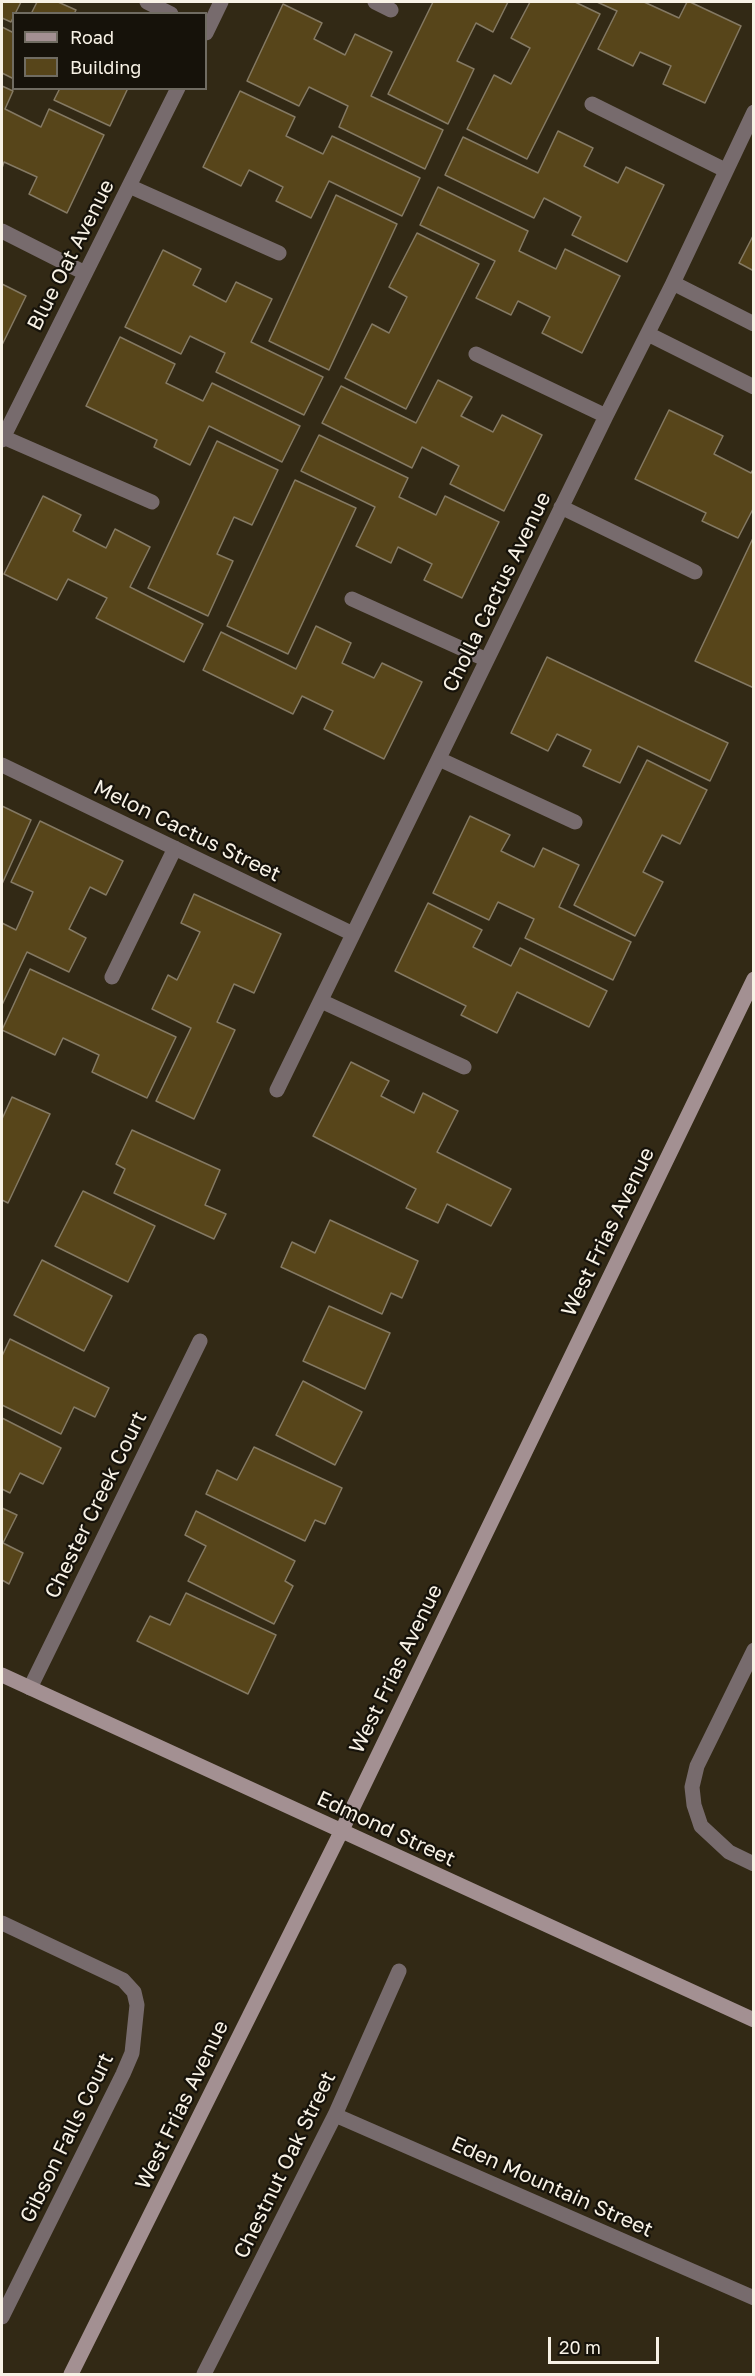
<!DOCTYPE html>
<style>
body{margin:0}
#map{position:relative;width:755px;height:2376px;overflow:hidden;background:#322915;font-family:"Golos Text",sans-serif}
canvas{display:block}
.frame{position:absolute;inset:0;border:3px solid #f8f2e6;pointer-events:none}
.legend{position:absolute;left:12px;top:12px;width:195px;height:78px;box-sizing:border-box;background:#16120a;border:2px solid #706c62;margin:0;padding:8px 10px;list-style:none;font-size:18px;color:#f8f2e6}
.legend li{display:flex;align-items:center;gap:12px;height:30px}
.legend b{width:30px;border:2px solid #706c62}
.scale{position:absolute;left:548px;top:2337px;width:111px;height:27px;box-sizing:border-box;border:3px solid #f8f2e6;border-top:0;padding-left:8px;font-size:18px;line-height:21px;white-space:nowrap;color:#f8f2e6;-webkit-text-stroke:4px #16120a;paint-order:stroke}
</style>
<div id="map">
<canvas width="755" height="2376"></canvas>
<div class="frame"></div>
<ul class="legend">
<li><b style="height:8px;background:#a39092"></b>Road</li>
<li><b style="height:16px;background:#57451a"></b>Building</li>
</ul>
<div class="scale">20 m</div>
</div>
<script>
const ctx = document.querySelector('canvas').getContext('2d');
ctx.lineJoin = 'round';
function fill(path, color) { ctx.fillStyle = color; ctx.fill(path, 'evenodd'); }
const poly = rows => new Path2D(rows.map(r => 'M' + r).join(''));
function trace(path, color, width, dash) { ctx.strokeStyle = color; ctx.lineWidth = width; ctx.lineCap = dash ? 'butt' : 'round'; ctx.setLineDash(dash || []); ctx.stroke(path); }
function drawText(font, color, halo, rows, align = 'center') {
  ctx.font = font + ' "Golos Text",sans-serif'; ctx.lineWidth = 4.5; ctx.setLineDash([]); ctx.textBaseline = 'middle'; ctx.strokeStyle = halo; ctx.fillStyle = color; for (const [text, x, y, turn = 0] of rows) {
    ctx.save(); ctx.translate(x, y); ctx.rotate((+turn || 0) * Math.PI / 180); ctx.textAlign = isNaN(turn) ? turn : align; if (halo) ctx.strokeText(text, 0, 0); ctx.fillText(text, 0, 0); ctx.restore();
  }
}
const building = poly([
 [2,2,21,2,11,22,2,18,2,2],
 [37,2,58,2,76,10,74,14,31,14,37,2],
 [433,2,508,2,493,32,476,23,457,61,474,69,448,124,388,94,433,2],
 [530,2,575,2,600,14,527,159,467,129,494,75,511,84,530,48,511,38,530,2],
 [597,2,644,2,679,18,687,2,690,2,741,26,705,103,663,84,671,66,640,52,633,66,598,49,617,11,597,2],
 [283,4,322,23,314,39,345,55,355,34,392,52,371,96,443,130,425,169,339,127,348,106,309,87,299,106,247,81,283,4],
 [2,27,14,33,14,79,2,73,2,27],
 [2,86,13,91,5,109,41,127,49,109,104,135,67,213,29,194,37,177,4,162,2,168,2,86],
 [60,88,128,88,110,126,54,100,60,88],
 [240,91,295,117,286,136,323,154,332,136,420,178,402,216,329,181,311,218,276,201,283,187,249,170,241,186,203,167,240,91],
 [558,131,593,148,584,166,618,183,626,167,664,185,627,262,572,235,581,217,544,198,534,218,445,175,463,137,538,173,558,131],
 [438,187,528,231,519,251,556,269,565,249,620,276,582,353,542,333,550,317,518,301,511,315,476,298,495,261,420,225,438,187],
 [336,195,397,224,329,370,269,341,336,195],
 [417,233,479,264,406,409,345,378,372,324,389,333,407,297,389,287,417,233],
 [754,234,754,271,739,263,754,234],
 [163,250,201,269,193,285,226,302,236,282,272,299,251,342,323,377,304,415,216,372,225,353,190,336,181,354,125,327,163,250],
 [2,284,26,296,2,345,2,284],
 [120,337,175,364,166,383,203,401,212,383,300,426,282,462,209,426,190,465,154,447,157,440,86,406,120,337],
 [438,380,472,397,461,416,493,432,502,415,542,435,504,511,450,484,459,466,422,447,412,468,322,423,341,386,416,423,438,380],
 [669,410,723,436,714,454,751,473,754,468,754,507,738,538,702,521,706,513,635,479,669,410],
 [319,435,408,478,399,497,436,515,445,496,499,522,462,598,424,580,432,564,398,547,391,563,356,546,375,507,301,471,319,435],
 [217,441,278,470,252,525,234,517,217,554,233,561,208,616,148,588,217,441],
 [295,480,356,508,288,654,227,626,295,480],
 [43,496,81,515,73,531,106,548,115,529,150,547,130,587,203,624,184,662,96,618,107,598,68,579,57,600,4,574,43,496],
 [754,536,754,688,695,661,754,536],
 [316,626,351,643,342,663,374,678,382,663,422,682,384,759,324,729,333,711,302,696,293,714,203,670,221,632,296,669,316,626],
 [547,657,728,743,710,781,638,746,620,783,583,766,591,750,557,734,548,751,511,733,547,657],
 [647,760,707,790,680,844,662,835,643,872,663,882,635,936,574,905,647,760],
 [2,806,31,820,2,884,2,806],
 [470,816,510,835,501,851,534,867,543,848,579,865,559,907,631,942,613,980,525,938,534,919,498,902,489,920,433,893,470,816],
 [40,821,123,861,106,895,90,887,69,929,86,938,69,972,27,952,2,1005,2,923,16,930,33,892,11,882,40,821],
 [194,894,281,934,254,993,234,984,217,1022,235,1030,194,1119,156,1101,191,1028,152,1009,168,975,177,980,200,932,181,923,194,894],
 [428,903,482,930,473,947,511,966,520,948,607,991,589,1027,517,992,497,1033,461,1015,466,1006,395,971,428,903],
 [30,969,176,1037,147,1098,92,1072,99,1055,63,1038,55,1055,2,1030,30,969],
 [351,1062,389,1081,381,1096,414,1113,423,1093,458,1111,437,1152,511,1189,491,1226,447,1204,438,1223,406,1208,416,1189,313,1136,351,1062],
 [12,1097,50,1114,8,1203,2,1200,2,1119,12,1097],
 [132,1130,220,1170,205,1205,226,1214,214,1239,114,1193,125,1169,116,1164,132,1130],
 [83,1191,155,1226,128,1282,55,1246,83,1191],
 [330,1220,418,1261,402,1298,391,1293,382,1314,281,1267,292,1242,315,1253,330,1220],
 [42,1260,112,1296,84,1351,14,1315,42,1260],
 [329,1306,390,1333,365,1389,303,1361,329,1306],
 [10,1339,109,1388,95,1417,74,1407,61,1434,2,1405,2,1356,10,1339],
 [303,1381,362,1412,335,1465,276,1435,303,1381],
 [2,1418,61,1448,43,1484,20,1473,10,1493,2,1489,2,1418],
 [254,1447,342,1488,325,1524,315,1520,305,1541,206,1494,217,1470,237,1480,254,1447],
 [2,1508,17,1515,3,1543,23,1553,9,1584,2,1580,2,1508],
 [196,1511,295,1561,285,1581,293,1586,274,1624,188,1581,206,1546,185,1535,196,1511],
 [186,1593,276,1635,248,1694,137,1641,150,1616,170,1625,186,1593]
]);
fill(building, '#57451a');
trace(building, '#847963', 1.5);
trace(poly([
 [147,2,171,14],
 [375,2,391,10],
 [206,33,221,2],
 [592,104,725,170],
 [129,186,279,253],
 [2,231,85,273],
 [673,283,754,324],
 [648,334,754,387],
 [476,354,606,416],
 [3,437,152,502],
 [2,440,178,88],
 [561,507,695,572],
 [352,599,487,660],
 [439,759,575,822],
 [2,765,353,934],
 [112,977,175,848],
 [321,1001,464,1067],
 [277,1090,606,416,673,283,754,112],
 [754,1650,697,1766,692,1787,694,1805,701,1826,729,1852,754,1864],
 [30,1688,200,1341],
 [2,1923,123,1980,134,1992,137,2005,132,2053,123,2074,2,2317],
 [335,2115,754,2298],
 [204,2374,335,2115,399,1971]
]), '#776b6d', 15);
trace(poly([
 [2,1675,754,2020],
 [71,2374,341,1832,754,979]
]), '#a39092', 15);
drawText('21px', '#f8f2e6', '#16120a', [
 ["Blue Oat Avenue",71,255,-63],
 ["Cholla Cactus Avenue",497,592,-64],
 ["Melon Cactus Street",187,831,26],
 ["West Frias Avenue",608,1232,-64],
 ["Chester Creek Court",96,1505,-64],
 ["West Frias Avenue",396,1669,-64],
 ["Edmond Street",386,1829,25],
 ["West Frias Avenue",182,2105,-64],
 ["Gibson Falls Court",67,2138,-64],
 ["Chestnut Oak Street",285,2165,-64],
 ["Eden Mountain Street",552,2187,24]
]);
</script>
